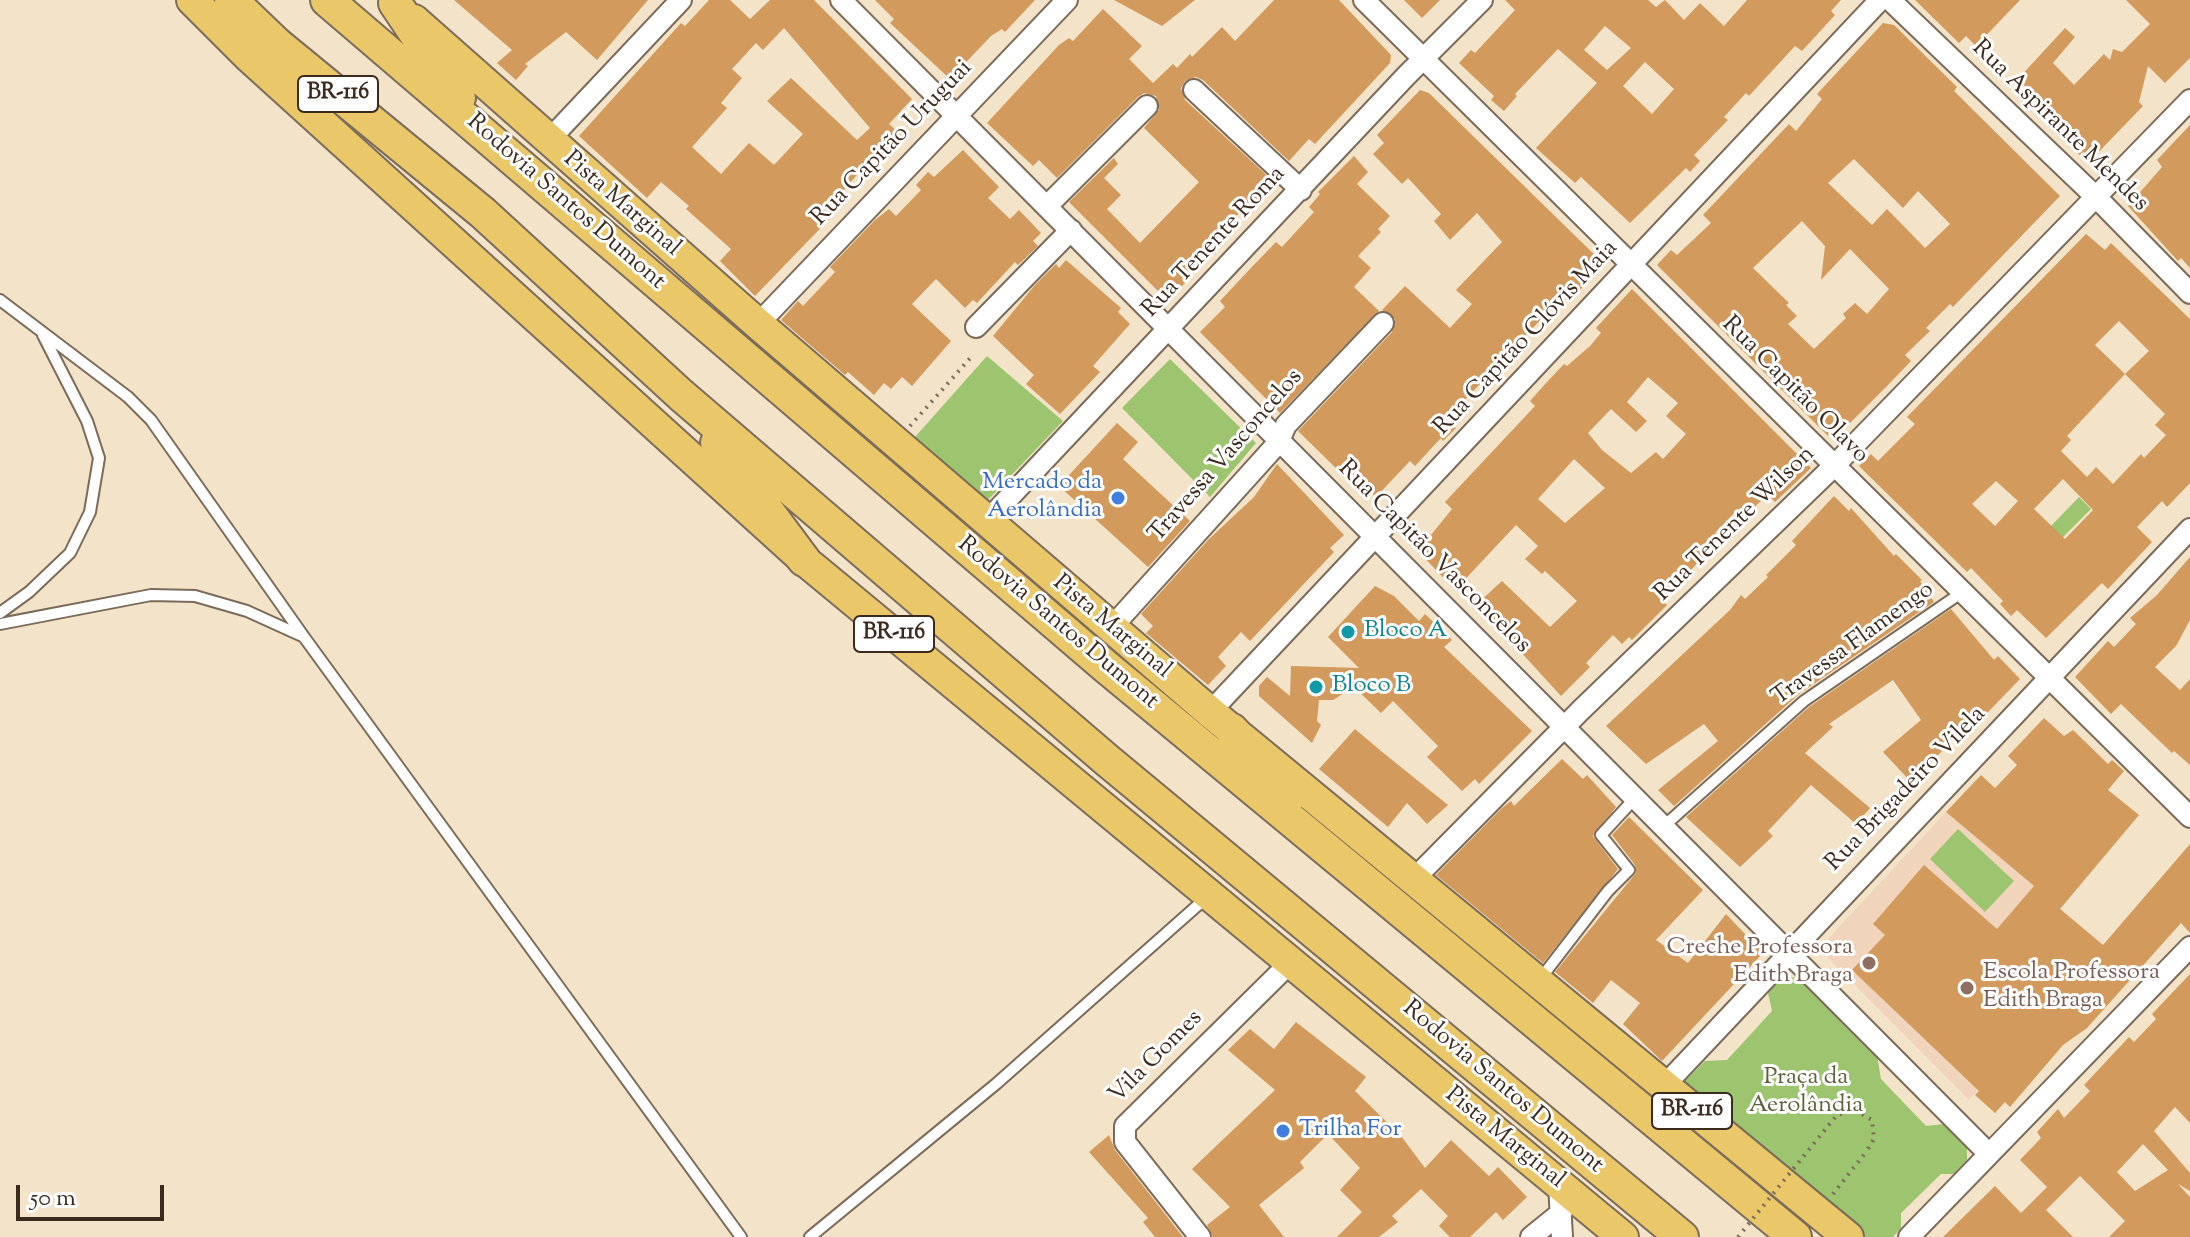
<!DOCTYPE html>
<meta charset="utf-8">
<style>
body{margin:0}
#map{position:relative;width:2190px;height:1237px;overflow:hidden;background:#f3e3c9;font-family:"Sorts Mill Goudy",serif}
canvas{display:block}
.scale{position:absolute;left:16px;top:1185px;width:148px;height:36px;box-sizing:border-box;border:4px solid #3b2a1e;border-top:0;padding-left:10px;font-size:24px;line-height:28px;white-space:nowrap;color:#3b2a1e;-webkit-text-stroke:6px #fff;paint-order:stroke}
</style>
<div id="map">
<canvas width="2190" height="1237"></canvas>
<div class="scale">50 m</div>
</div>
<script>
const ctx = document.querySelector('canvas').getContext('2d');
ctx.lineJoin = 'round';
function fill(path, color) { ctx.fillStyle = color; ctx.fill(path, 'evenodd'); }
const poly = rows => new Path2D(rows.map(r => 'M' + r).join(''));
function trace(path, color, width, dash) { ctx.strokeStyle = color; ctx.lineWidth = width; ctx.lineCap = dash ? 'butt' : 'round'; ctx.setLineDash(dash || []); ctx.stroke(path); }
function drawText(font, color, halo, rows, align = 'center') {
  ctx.font = font + ' "Sorts Mill Goudy",serif'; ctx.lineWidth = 6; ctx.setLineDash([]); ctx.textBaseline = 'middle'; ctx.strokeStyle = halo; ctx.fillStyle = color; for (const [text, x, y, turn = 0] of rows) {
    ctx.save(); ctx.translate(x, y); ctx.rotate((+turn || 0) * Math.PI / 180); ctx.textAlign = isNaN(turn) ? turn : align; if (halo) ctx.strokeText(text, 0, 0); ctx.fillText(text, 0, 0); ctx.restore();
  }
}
fill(poly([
 [1946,812,2098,940,2000,1049,2008,1057,1969,1100,1828,958,1826,941]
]), '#f0d5bc');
fill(poly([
 [987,356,1063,421,984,504,915,437],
 [1170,359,1256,443,1210,497,1122,408],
 [2079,497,2091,509,2061,539,2049,528],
 [1958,829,2014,881,1985,912,1930,859],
 [1798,977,1877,1056,1881,1079,1926,1126,1944,1124,1967,1148,1967,1160,1954,1174,1941,1174,1901,1213,1901,1228,1893,1237,1864,1237,1685,1093,1683,1083,1705,1061,1727,1060,1772,1011,1767,988,1775,979]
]), '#9dc46f');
fill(poly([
 [454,0,648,0,597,60,566,32,525,64,528,66,516,80,497,63,512,50],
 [709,0,730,0,750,19,770,0,814,0,912,99,889,124,906,139,883,163,874,155,832,204,838,210,755,296,720,261,731,249,686,209,689,206,661,182,647,198,579,136,681,23,685,26],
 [784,28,870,128,857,140,791,78,767,101,803,134,774,165,749,143,721,174,692,147,727,108,721,103,742,78,732,69,756,43,763,50],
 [875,0,1035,0,1005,32,1002,29,991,36,950,79,890,23,894,19],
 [1114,0,1195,0,1162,26],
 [1274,0,1339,0,1391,55,1390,63,1315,144,1309,139,1289,161,1203,80,1196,77,1185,81,1181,88,1185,100,1273,181,1264,190,1268,194,1254,209,1248,204,1219,234,1225,240,1168,301,1069,202,1114,158,1118,164,1104,178,1121,195,1107,209,1140,243,1199,182,1144,128,1159,110,1156,96,1144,93,1138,97,1057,178,1039,160,1033,166,987,123,1059,45,1069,38,1073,41,1103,9,1142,46,1129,59,1153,83,1173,64,1177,68,1190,54,1192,57,1222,27,1235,41],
 [1404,0,1440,0,1422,18],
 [1505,0,1648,0,1656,7,1665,0,1684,20,1700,3,1724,26,1747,0,1841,0,1831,11,1835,15,1802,51,1795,46,1749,96,1746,93,1724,117,1728,120,1694,155,1700,161,1690,172,1686,168,1630,223,1581,177,1575,183,1536,148,1597,83,1558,49,1515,94,1517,96,1504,111,1491,100,1494,96,1459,63,1471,50,1475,53,1515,10],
 [1605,26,1631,48,1607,70,1584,50],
 [1645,62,1674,89,1652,114,1623,86],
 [1915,0,2020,0,1976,46,1966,36,1959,43],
 [2126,0,2190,0,2190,58,2165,83,2148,66,2139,102,2143,106,2088,163,2051,127,2060,121,2018,79,2065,28,2075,37,2053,63,2074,85,2104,54,2110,60,2113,49,2122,52,2150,24],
 [1883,23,1894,25,1957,87,1954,91,2060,196,1953,307,1950,304,1926,328,1930,331,1905,355,1911,361,1888,385,1842,431,1837,426,1828,436,1657,265,1671,250,1677,255,1711,223,1703,215,1789,124,1796,131,1822,99,1817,94],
 [1854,159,1903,208,1918,191,1950,224,1925,248,1887,209,1872,225,1828,183],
 [1802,221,1825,246,1821,280,1850,249,1889,289,1867,314,1855,303,1843,314,1846,318,1814,349,1788,324,1797,316,1786,305,1789,303,1753,268],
 [1420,90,1429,93,1604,264,1568,303,1562,297,1446,420,1456,428,1443,441,1441,438,1415,466,1410,461,1376,497,1349,472,1345,477,1298,431,1392,332,1395,319,1382,310,1405,286,1450,328,1472,304,1456,290,1502,242,1477,213,1450,240,1434,221,1441,214,1408,178,1402,184,1373,154,1384,143,1377,135],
 [2190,125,2190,268,2181,258,2178,261,2128,206,2162,167,2157,160],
 [963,150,999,187,988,198,1010,219,1019,210,1041,233,1033,241,1038,246,1018,265,1015,262,977,303,973,300,965,308,936,279,912,304,951,341,912,386,902,377,891,389,884,383,874,395,848,372,845,375,781,320,798,301,803,306,835,272,830,267,875,220,889,209,896,216,921,190,916,185,928,172,934,177],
 [1354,156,1368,172,1357,184,1390,216,1378,229,1381,232,1358,256,1371,268,1354,287,1379,311,1280,413,1200,332,1225,307,1220,301,1249,270,1276,242,1282,247,1314,212,1309,207,1320,194,1318,192],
 [2086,234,2105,250,2111,243,2190,319,2190,483,2167,507,2162,501,2137,527,2152,542,2108,589,2102,583,2046,638,2017,610,2011,616,2000,604,2003,601,1971,568,1967,572,1859,466,1871,454,1878,461,1915,424,1907,417],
 [2119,321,2149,351,2125,374,2165,414,2155,425,2166,435,2144,458,2141,454,2113,484,2096,467,2087,477,2061,451,2071,440,2067,436,2125,374,2095,345],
 [2063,479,2093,510,2065,539,2034,509],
 [1996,481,2018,501,1995,526,1972,504],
 [1066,260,1121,308,1118,312,1130,324,1093,366,1100,372,1060,414,1026,384,1034,375,993,336,1035,285,1056,264,1059,268],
 [1632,289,1811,468,1775,502,1768,495,1744,516,1738,509,1715,533,1723,540,1698,562,1664,602,1667,605,1632,640,1629,637,1622,644,1613,635,1586,663,1590,667,1561,696,1477,604,1502,581,1550,627,1577,601,1545,571,1542,574,1525,559,1538,546,1516,525,1455,590,1418,551,1452,509,1445,502,1535,406,1530,401,1547,382,1564,364,1567,366,1590,346,1601,333,1596,328],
 [1648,377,1678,403,1666,416,1686,434,1663,459,1656,452,1631,473,1602,450,1588,433,1611,409,1636,432,1647,421,1627,402],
 [1574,459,1605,488,1565,523,1538,499],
 [1117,423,1138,442,1123,459,1190,521,1148,567,1059,486],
 [1277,464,1344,535,1330,548,1334,552,1250,641,1241,632,1218,657,1226,666,1208,685,1146,633,1153,626,1141,614,1209,539,1254,497],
 [1834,496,1849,511,1851,508,1894,556,1896,554,1922,580,1920,581,1934,602,1799,694,1674,806,1658,790,1718,741,1704,724,1646,764,1606,726,1730,610,1741,595,1745,599,1768,577,1766,575,1796,545,1792,541],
 [2190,557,2190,620,2176,646,2155,667,2180,690,2190,679,2190,765,2174,751,2172,753,2121,704,2111,714,2075,677,2108,641,2114,647,2136,624,2130,618,2157,595],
 [1375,586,1394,596,1419,621,1425,614,1452,640,1444,647,1532,731,1479,784,1475,779,1462,791,1427,757,1438,746,1393,701,1381,713,1354,687,1333,700,1319,700,1317,721,1321,725,1312,743,1259,696,1259,686,1267,677,1290,696,1291,666,1359,668,1328,637],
 [1951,609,1994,660,1998,656,2020,679,1963,738,1958,734,1912,783,1883,752,1921,720,1893,680,1829,724,1833,727,1805,753,1870,808,1856,824,1811,785,1768,831,1773,836,1740,867,1686,817,1809,707],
 [2044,718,2064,736,2073,730,2108,764,2112,760,2124,771,2108,790,2139,815,2060,909,2103,945,2190,844,2190,933,2181,923,2087,1028,2063,1045,2010,1107,2005,1102,1995,1113,1975,1095,1979,1091,1852,970,1885,935,1873,924,1924,865,1997,929,2034,886,1946,812,1981,775,1995,788,2017,765,2008,756],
 [1355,729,1381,751,1448,805,1427,824,1407,803,1388,827,1319,769],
 [1562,759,1583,779,1587,775,1616,807,1593,836,1618,869,1543,963,1436,875,1502,808,1511,801,1514,806],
 [1629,817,1703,890,1656,940,1688,963,1726,914,1763,953,1662,1061,1623,1024,1640,1003,1611,980,1593,1003,1555,972,1636,873,1635,865,1612,835],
 [2190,974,2190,1123,2175,1107,2154,1131,2190,1173,2190,1191,2178,1184,2190,1197,2190,1237,2109,1237,2125,1221,2080,1176,2046,1210,2073,1237,1943,1237,1995,1186,2021,1213,2047,1187,2020,1160,2041,1138,2037,1132,2058,1109,2064,1118,2090,1091,2084,1085,2129,1037,2134,1042,2156,1019,2152,1014],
 [2143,1144,2168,1170,2135,1191,2117,1172],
 [1296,1022,1366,1077,1355,1091,1401,1136,1425,1168,1451,1140,1489,1176,1498,1167,1527,1197,1503,1220,1496,1212,1470,1237,1450,1237,1439,1226,1448,1216,1421,1189,1392,1216,1398,1222,1379,1237,1337,1237,1362,1212,1340,1190,1360,1168,1328,1134,1300,1162,1304,1168,1259,1205,1284,1237,1213,1237,1207,1225,1230,1207,1192,1169,1275,1090,1228,1050,1250,1029,1274,1049],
 [1109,1135,1115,1150,1183,1237,1155,1237,1143,1222,1148,1218,1089,1152]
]), '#d29a5c');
const service = poly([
 [0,300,128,397,151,420,304,637,741,1237],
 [0,613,29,592,70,553,90,512,99,458,87,421,43,335],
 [0,624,151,595,195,596,247,611,302,636],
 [1664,826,1804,701,1961,593],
 [1541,978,1608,891,1629,870,1601,835,1636,797],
 [810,1237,996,1084,1206,898]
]);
const minor = poly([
 [841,0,1988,1153],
 [1364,0,2190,817],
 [1890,0,2097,198,2190,293],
 [1194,90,1301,190],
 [548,141,681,0],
 [1047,206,1147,106],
 [758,324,1067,0],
 [976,327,1071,230],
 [986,522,1406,76,1482,0],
 [1111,628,1278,443,1286,425,1383,323],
 [1210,712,1880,0],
 [1413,880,1581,710,1833,467,2190,100],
 [1663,1087,2190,529],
 [1559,1184,1562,1237],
 [1200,1237,1125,1142,1125,1126,1290,963],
 [1531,1237,1562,1212],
 [1909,1237,2190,947]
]);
const primary = poly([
 [192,0,249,57,804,560,1623,1237],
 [414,20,758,324,1210,712,1848,1237]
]);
const trunk = poly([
 [231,0,277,44,483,213,681,395,1108,761,1682,1237],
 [327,0,1105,666,1795,1237],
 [395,3,459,98],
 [717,443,804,560],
 [1232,730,1287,800]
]);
trace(service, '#7b6b5a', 14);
trace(minor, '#7b6b5a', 24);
trace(primary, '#7b6b5a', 34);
trace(trunk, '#7b6b5a', 36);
trace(poly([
 [910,426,973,355],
 [1833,1194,1866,1152]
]), '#7b6b5a', 4, [2, 6]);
trace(service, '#fff', 10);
trace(minor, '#fff', 20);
trace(primary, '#eac769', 30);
trace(trunk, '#eac769', 32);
trace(poly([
 [1738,1237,1837,1115,1855,1110,1872,1120,1874,1139,1866,1152]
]), '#7b6b5a', 4, [2, 6]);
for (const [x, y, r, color] of [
 [1118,498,8,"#3f7fe0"],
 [1348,632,8,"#0f9aa8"],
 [1316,687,8,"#0f9aa8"],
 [1869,963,8,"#8d6e63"],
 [1967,988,8,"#8d6e63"],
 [1283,1131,8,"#3f7fe0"]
]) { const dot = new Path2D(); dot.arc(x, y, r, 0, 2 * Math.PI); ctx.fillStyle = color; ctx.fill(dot); trace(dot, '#fff', 3); }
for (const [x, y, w] of [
 [338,94,80],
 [894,634,80],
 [1692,1111,80]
]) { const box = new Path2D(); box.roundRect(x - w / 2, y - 18, w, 36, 6); ctx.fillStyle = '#fff'; ctx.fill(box); trace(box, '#3b2a1e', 2); }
drawText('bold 22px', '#3b2a1e', null, [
 ["BR-116",338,94],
 ["BR-116",894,634],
 ["BR-116",1692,1111]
]);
drawText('24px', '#3b2a1e', '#fff', [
 ["Rua Aspirante Mendes",2059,127,44],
 ["Rua Capitão Uruguai",893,144,-46],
 ["Rodovia Santos Dumont",565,203,41],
 ["Pista Marginal",621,205,41],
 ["Rua Tenente Roma",1215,243,-47],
 ["Rua Capitão Clóvis Maia",1527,339,-47],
 ["Rua Capitão Olavo",1794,391,45],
 ["Travessa Vasconcelos",1227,457,-49],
 ["Rua Tenente Wilson",1736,525,-44],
 ["Rua Capitão Vasconcelos",1433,558,45],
 ["Rodovia Santos Dumont",1057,624,40],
 ["Pista Marginal",1111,628,40],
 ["Travessa Flamengo",1854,645,-36],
 ["Rua Brigadeiro Vilela",1907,790,-46],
 ["Vila Gomes",1157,1058,-45],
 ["Rodovia Santos Dumont",1502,1088,40],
 ["Pista Marginal",1504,1139,39]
]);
drawText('24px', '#366cbe', '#fff', [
 ["Mercado da",1102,484],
 ["Aerolândia",1102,512],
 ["Trilha For",1299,1131,"left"]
], 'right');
drawText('24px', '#0d838f', '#fff', [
 ["Bloco A",1364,632],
 ["Bloco B",1332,687]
], 'left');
drawText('24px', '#785e54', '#fff', [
 ["Creche Professora",1853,949],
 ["Edith Braga",1853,977],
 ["Escola Professora",1983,974,"left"],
 ["Edith Braga",1983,1002,"left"]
], 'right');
drawText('24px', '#5d603a', '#fff', [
 ["Praça da",1806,1079],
 ["Aerolândia",1806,1107]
]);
</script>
